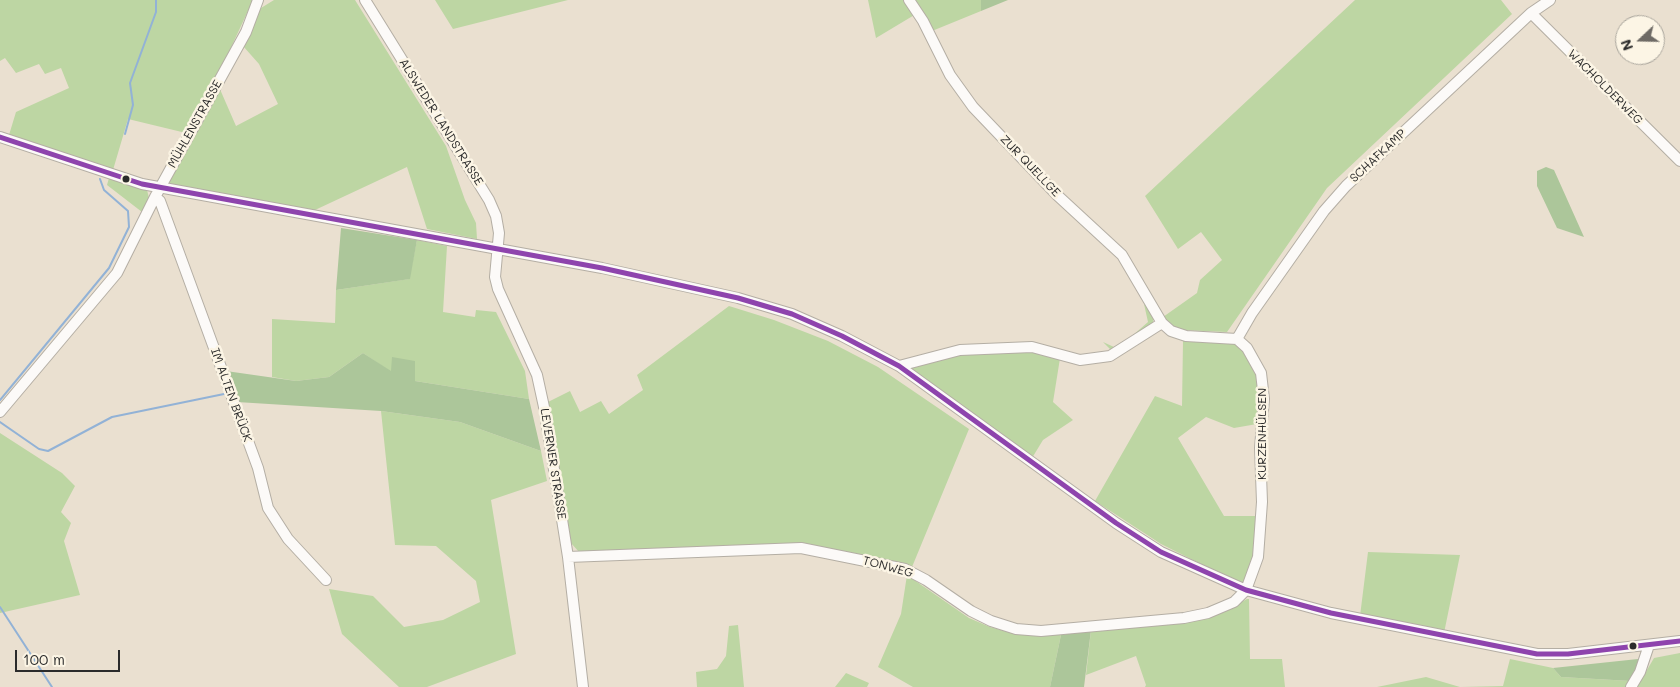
<!DOCTYPE html>
<meta charset="utf-8">
<style>
body{margin:0}
#map{position:relative;width:1680px;height:687px;overflow:hidden;background:#eae0d0;font-family:Mali,sans-serif}
canvas{display:block}
.north{position:absolute;left:1615px;top:15px;width:50px;height:50px;box-sizing:border-box;background:#fcf5e5;border:1px solid #a8a49b;border-radius:50%;rotate:249deg;font-size:14px;font-weight:700;line-height:20px;text-align:center;color:#2b2b2b}
.north::after{content:'';display:block;margin:auto;width:18px;height:22px;background:#6e6a65;clip-path:polygon(50% 0,100% 100%,50% 72%,0 100%)}
.scale{position:absolute;left:15px;top:650px;width:105px;height:22px;box-sizing:border-box;border:2px solid #2b2b2b;border-top:0;padding-left:6px;font-size:15px;line-height:18px;white-space:nowrap;color:#2b2b2b;-webkit-text-stroke:4px #fcf5e5;paint-order:stroke}
</style>
<div id="map">
<canvas width="1680" height="687"></canvas>
<div class="north">N</div>
<div class="scale">100 m</div>
</div>
<script>
const ctx = document.querySelector('canvas').getContext('2d');
ctx.lineJoin = 'round';
function fill(path, color) { ctx.fillStyle = color; ctx.fill(path, 'evenodd'); }
const poly = rows => new Path2D(rows.map(r => 'M' + r).join(''));
function trace(path, color, width, dash) { ctx.strokeStyle = color; ctx.lineWidth = width; ctx.lineCap = dash ? 'butt' : 'round'; ctx.setLineDash(dash || []); ctx.stroke(path); }
function drawText(font, color, halo, rows, align = 'center') {
  ctx.font = font + ' Mali,sans-serif'; ctx.lineWidth = 5; ctx.setLineDash([]); ctx.textBaseline = 'middle'; ctx.strokeStyle = halo; ctx.fillStyle = color; for (const [text, x, y, turn = 0] of rows) {
    ctx.save(); ctx.translate(x, y); ctx.rotate((+turn || 0) * Math.PI / 180); ctx.textAlign = isNaN(turn) ? turn : align; if (halo) ctx.strokeText(text, 0, 0); ctx.fillText(text, 0, 0); ctx.restore();
  }
}
fill(poly([
 [0,0,253,0,228,54,186,133,128,119,113,170,9,135,16,112,69,88,61,68,45,74,39,64,16,73,5,58,0,61],
 [274,0,355,0,446,146,465,200,476,223,477,239,427,229,407,167,315,210,168,185,219,87,236,126,278,104,259,64,243,46,261,8],
 [435,0,568,0,453,29],
 [868,0,907,0,916,14,876,38],
 [913,0,981,0,981,11,932,31],
 [1355,0,1501,0,1512,14,1327,188,1227,332,1181,330,1170,325,1163,317,1197,293,1200,280,1222,260,1201,232,1178,249,1145,196],
 [109,178,147,190,149,198,142,212,107,185],
 [417,240,447,246,443,312,475,317,476,310,496,312,525,371,529,399,415,381,391,372,363,353,329,377,296,381,272,377,272,319,335,323,336,290,409,279],
 [1144,304,1153,315,1153,325,1112,351,1103,342,1114,347,1132,336,1148,322],
 [729,306,774,320,828,341,878,367,969,429,912,567,804,543,579,552,571,543,548,402,570,391,580,412,601,401,609,414,643,390,637,375],
 [1183,341,1236,344,1245,350,1256,370,1259,391,1257,424,1234,428,1206,417,1178,438,1224,516,1258,516,1254,557,1245,586,1161,544,1095,501,1155,396,1182,406],
 [959,345,1061,352,1053,402,1073,420,1043,440,1032,458,907,368],
 [381,411,460,422,541,451,547,481,491,500,516,654,427,687,399,687,342,634,329,589,373,596,404,627,443,620,480,602,476,581,436,546,395,545],
 [0,433,62,473,75,486,61,512,71,523,64,541,80,595,0,613],
 [1368,552,1460,555,1444,633,1360,616],
 [907,575,969,618,990,627,1015,634,1061,635,1050,687,913,687,878,667,901,614],
 [1247,599,1249,599,1250,659,1282,659,1285,687,1145,687,1146,685,1136,656,1086,675,1091,630,1236,605],
 [738,625,744,687,697,687,696,672,717,669,726,656,729,626],
 [1680,653,1680,687,1637,687,1654,658],
 [1510,659,1553,668,1561,677,1631,681,1627,687,1377,687,1426,677,1460,687,1503,686],
 [846,673,869,683,867,687,835,687]
]), '#bdd6a3');
fill(poly([
 [981,0,1008,0,981,11],
 [1546,167,1554,170,1584,237,1557,228,1537,186,1537,171],
 [341,228,417,240,410,279,336,290],
 [363,353,391,371,392,357,415,361,415,381,529,399,541,451,460,422,381,411,237,402,226,371,296,381,329,377],
 [1091,630,1084,687,1050,687,1061,635],
 [1638,659,1638,669,1631,681,1561,677,1553,668]
]), '#acc69a');
trace(poly([
 [125,134,133,105,130,83,156,12,156,0],
 [0,400,109,268,129,227,128,211,104,190,100,179],
 [0,422,39,449,48,451,112,417,224,394],
 [0,607,52,687]
]), '#92b2d6', 2);
const minor = poly([
 [365,0,489,200,496,216,499,233,495,277,498,289,537,375,544,407,568,557,583,687],
 [909,0,923,21,950,75,973,107,1057,195,1122,255,1162,323],
 [1531,13,1680,161],
 [0,137,142,184,602,268,738,298,792,314,842,336,899,366,1116,523,1161,552,1246,590,1331,613,1537,654,1568,654,1680,641],
 [155,197,160,201,258,468,268,508,288,539,326,580],
 [1237,339,1252,313,1324,211,1346,186,1531,13,1550,0],
 [0,412,117,273,155,197,246,32,258,0],
 [568,557,801,548,905,569,926,580,971,611,991,621,1016,629,1041,631,1184,618,1208,613,1234,602,1246,590,1258,557,1262,502,1260,448,1264,399,1261,373,1247,348,1237,339,1186,336,1171,331,1162,323,1110,356,1080,360,1032,347,960,350,899,366],
 [1631,687,1640,672,1649,645]
]);
trace(minor, '#b4aea4', 12);
trace(minor, '#fcfaf8', 10);
trace(poly([
 [0,137,142,184,602,268,738,298,792,314,842,336,899,366,1116,523,1161,552,1246,590,1331,613,1537,654,1568,654,1680,641]
]), '#8e44ad', 5);
for (const [x, y, r, color] of [
 [126,179,4.5,"#2b2b2b"],
 [1633,646,4.5,"#2b2b2b"]
]) { const dot = new Path2D(); dot.arc(x, y, r, 0, 2 * Math.PI); ctx.fillStyle = color; ctx.fill(dot); trace(dot, '#fcf5e5', 2); }
drawText('12px', '#2b2b2b', '#fcf5e5', [
 ["WACHOLDERWEG",1605,87,45],
 ["ALSWEDER LANDSTRASSE",441,122,58],
 ["MÜHLENSTRASSE",195,124,-61],
 ["SCHAFKAMP",1378,156,-43],
 ["ZUR QUELLGE",1030,166,46],
 ["IM ALTEN BRÜCK",231,395,70],
 ["KURZENHÜLSEN",1262,434,-90],
 ["LEVERNER STRASSE",553,464,81],
 ["TONWEG",888,567,15]
]);
</script>
